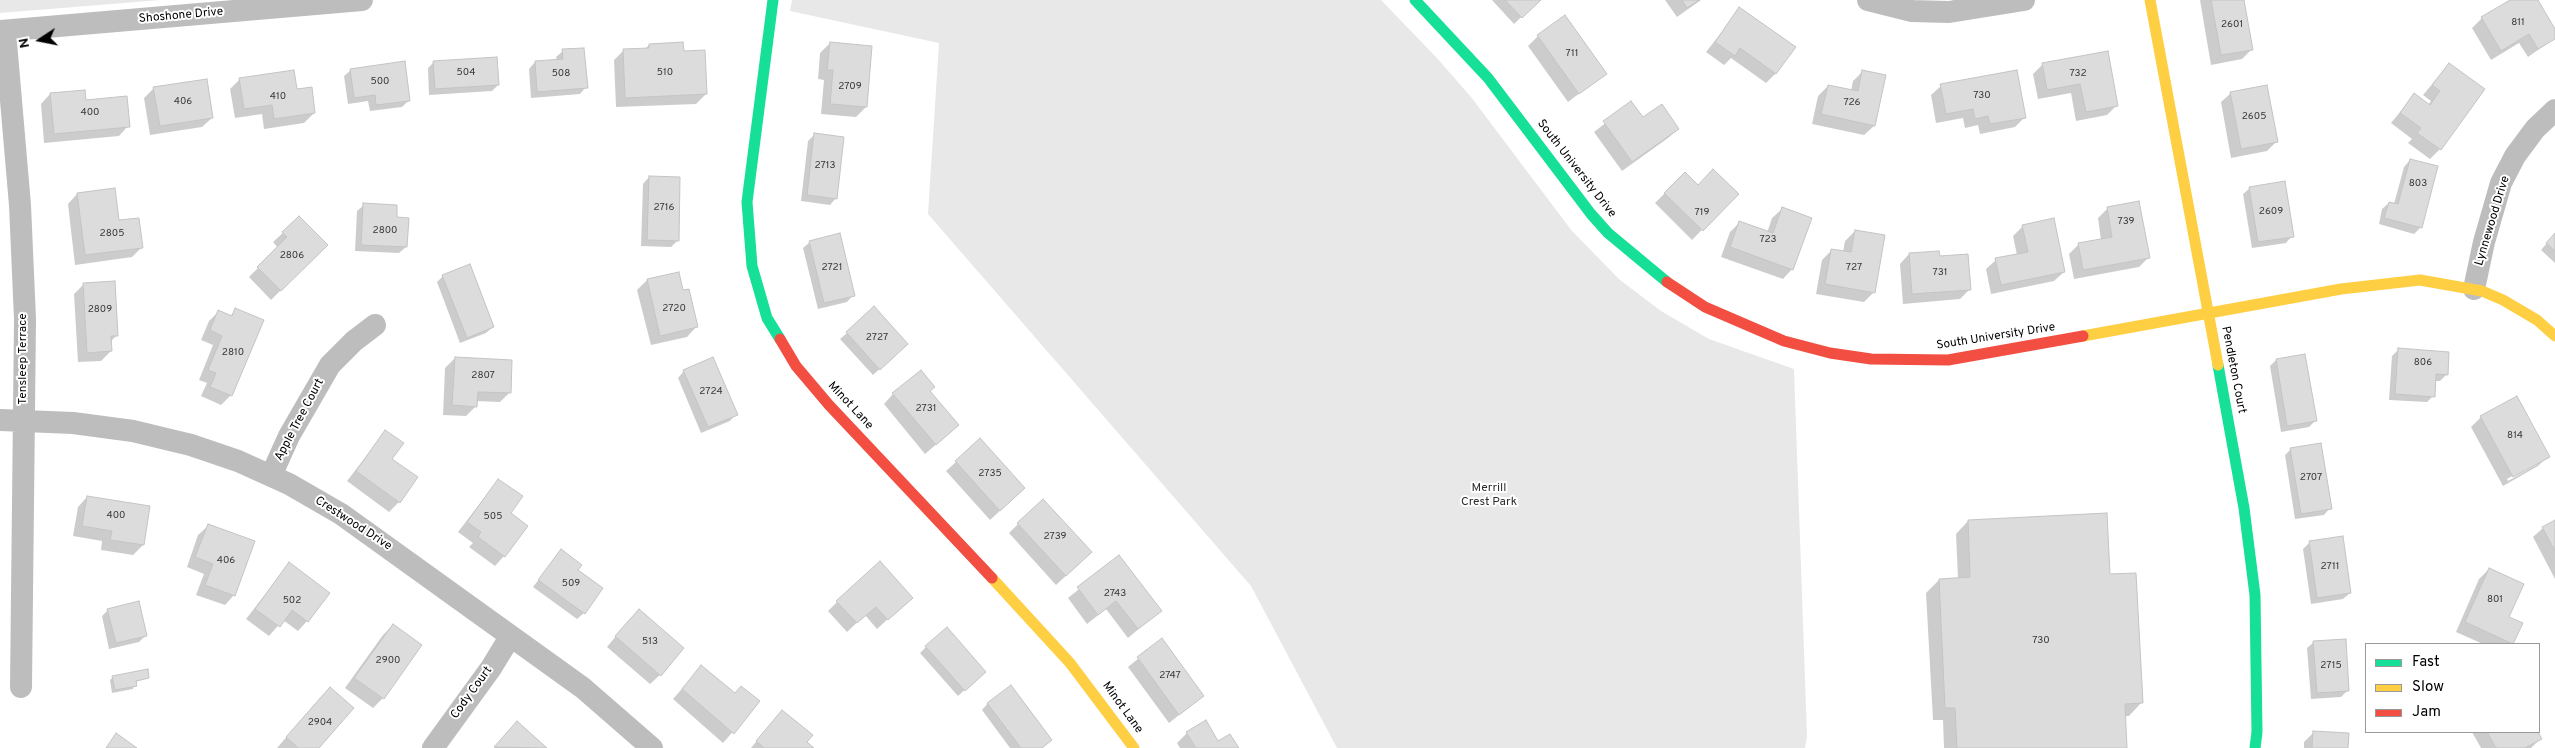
<!DOCTYPE html>
<style>
body{margin:0}
#map{position:relative;width:2555px;height:748px;overflow:hidden;background:#fff;font-family:Overpass,sans-serif}
canvas{display:block}
.legend{position:absolute;left:2365px;top:643px;width:175px;height:90px;box-sizing:border-box;background:#fff;border:1px solid #999;margin:0;padding:6px 9px;list-style:none;font-size:15px;color:#000}
.legend li{display:flex;align-items:center;gap:10px;height:25px}
.legend b{width:25px;border:1px solid #999}
.north{position:absolute;left:15px;top:15px;width:50px;height:50px;-webkit-text-stroke:4px #fff;paint-order:stroke;rotate:259deg;font-size:14px;font-weight:700;line-height:20px;text-align:center;color:#000}
.north::after{content:'';display:block;margin:auto;width:18px;height:22px;background:#000;clip-path:polygon(50% 0,100% 100%,50% 72%,0 100%)}
</style>
<div id="map">
<canvas width="2555" height="748"></canvas>
<ul class="legend">
<li><b style="height:6px;background:#16e098"></b>Fast</li>
<li><b style="height:6px;background:#ffcf43"></b>Slow</li>
<li><b style="height:6px;background:#f24e42"></b>Jam</li>
</ul>
<div class="north">N</div>
</div>
<script>
const ctx = document.querySelector('canvas').getContext('2d');
ctx.lineJoin = 'round';
function fill(path, color) { ctx.fillStyle = color; ctx.fill(path, 'evenodd'); }
const poly = rows => new Path2D(rows.map(r => 'M' + r).join(''));
function trace(path, color, width, dash) { ctx.strokeStyle = color; ctx.lineWidth = width; ctx.lineCap = dash ? 'butt' : 'round'; ctx.setLineDash(dash || []); ctx.stroke(path); }
function drawText(font, color, halo, rows, align = 'center') {
  ctx.font = font + ' Overpass,sans-serif'; ctx.lineWidth = 4; ctx.setLineDash([]); ctx.textBaseline = 'middle'; ctx.strokeStyle = halo; ctx.fillStyle = color; for (const [text, x, y, turn = 0] of rows) {
    ctx.save(); ctx.translate(x, y); ctx.rotate((+turn || 0) * Math.PI / 180); ctx.textAlign = isNaN(turn) ? turn : align; if (halo) ctx.strokeText(text, 0, 0); ctx.fillText(text, 0, 0); ctx.restore();
  }
}
fill(poly([
 [0,0,161,0,0,13],
 [792,0,1381,0,1436,57,1471,97,1572,231,1620,280,1661,311,1709,339,1794,369,1807,736,1805,748,1337,748,1251,586,928,214,939,43,790,11]
]), '#e8e8e8');
fill(poly([
 [1492,0,1539,0,1514,24],
 [1665,0,1701,0,1677,17],
 [2200,0,2243,0,2252,49,2242,59,2211,65],
 [2512,0,2537,0,2555,31,2555,38,2528,57,2519,43,2491,60,2472,28,2482,18],
 [1740,9,1776,73,1766,83,1731,58,1724,65,1706,52],
 [1538,36,1605,74,1568,102,1528,46],
 [830,43,866,107,856,117,821,114,824,80,818,79,820,53],
 [649,45,682,53,706,94,696,104,616,107,614,60,624,50,645,49],
 [563,51,586,87,580,94,531,98,529,69,535,62,557,60,556,57],
 [2107,52,2117,105,2107,115,2076,121,2071,93,2038,99,2033,74,2043,64],
 [434,62,498,85,492,91,429,95,428,68],
 [2449,64,2483,89,2440,149,2430,159,2408,143,2412,139,2391,123,2414,95,2428,105,2431,101,2423,95],
 [351,70,409,100,402,107,370,111,368,101,348,104,344,76],
 [1862,72,1874,126,1864,135,1812,124,1818,96,1828,86,1851,91,1853,81],
 [240,79,296,90,314,113,304,123,264,129,262,114,235,118,230,89],
 [1941,86,2025,117,2015,127,1980,134,1978,125,1965,128,1963,118,1936,123,1931,95],
 [154,88,212,118,202,127,150,135,144,98],
 [2231,93,2276,142,2267,151,2231,158,2221,102],
 [50,94,85,101,128,126,119,136,44,143,41,104],
 [1631,103,1643,119,1678,129,1668,138,1622,171,1594,132],
 [814,135,836,198,830,205,801,201,808,141],
 [2410,160,2421,227,2414,234,2379,224,2382,209,2389,203,2394,204,2404,167],
 [1685,173,1698,186,1737,194,1692,240,1655,203],
 [649,177,678,240,671,247,641,246,643,184],
 [2250,188,2292,236,2286,243,2252,248,2243,194],
 [77,194,118,222,142,247,132,257,75,265,68,204],
 [364,205,396,218,406,247,399,253,355,251,357,211],
 [1782,209,1792,269,1783,279,1721,257,1730,232,1739,223,1767,233,1772,218],
 [2107,209,2148,258,2139,267,2074,279,2069,254,2079,244,2101,240,2098,218],
 [299,218,326,245,271,300,249,277,278,248,273,242],
 [2023,226,2064,272,2054,281,1991,294,1986,269,1996,260,2017,255,2013,236],
 [1855,231,1874,292,1864,302,1816,294,1822,260,1832,250,1843,252,1845,241],
 [2555,234,2555,263,2541,250],
 [810,242,853,295,847,302,818,309,803,248],
 [1909,254,1939,257,1970,289,1960,299,1903,304,1900,264],
 [678,273,682,292,696,327,687,337,651,345,637,290,647,280],
 [443,276,493,327,486,333,460,343,437,282],
 [83,285,117,335,110,342,111,351,101,361,78,362,74,294],
 [236,310,231,395,221,405,201,396,207,383,199,380,213,345,201,340,209,321,219,311,230,316],
 [847,333,900,350,873,375,840,339],
 [2398,350,2446,375,2440,381,2434,381,2433,396,2427,402,2389,400,2392,356],
 [455,358,509,393,500,402,476,401,476,406,466,416,443,415,445,368],
 [2276,360,2316,420,2309,427,2281,432,2270,366],
 [684,371,736,414,730,421,701,433,678,378],
 [929,391,947,435,925,454,884,404,893,394],
 [2481,417,2548,456,2538,466,2503,486,2471,427],
 [2538,461,2538,464,2508,481,2507,479],
 [385,432,399,502,389,512,347,481],
 [2291,449,2330,508,2324,515,2295,519,2285,455],
 [956,462,1014,498,990,520,946,471],
 [498,480,509,513,504,556,495,566,469,547,473,543,458,532],
 [87,497,149,507,143,545,133,555,101,550,102,541,73,536,78,507],
 [1968,521,2109,576,2141,703,2129,716,2124,716,2126,748,1944,748,1943,720,1933,720,1926,593,1939,580,1958,579,1956,534],
 [2555,521,2555,579,2533,537,2543,528],
 [1018,524,1081,562,1056,585,1009,533],
 [208,526,234,595,225,605,196,595,204,574,187,567,198,535],
 [2309,543,2350,593,2343,599,2311,604,2303,549],
 [561,551,576,571,584,613,577,619,533,587],
 [1119,557,1160,611,1128,638,1106,609,1087,624,1068,598],
 [289,564,307,621,298,631,283,620,269,636,246,619],
 [2489,569,2507,618,2511,644,2483,644,2456,632,2479,579],
 [837,602,901,607,877,629,865,615,847,632,828,611],
 [108,610,146,635,139,642,109,649,102,616],
 [629,620,660,675,650,684,607,647],
 [393,625,420,645,383,698,373,708,345,688,383,635],
 [1161,640,1203,696,1169,723,1128,667],
 [2314,642,2348,690,2341,697,2311,699,2307,648],
 [926,647,978,678,958,696,920,653],
 [701,667,735,694,759,702,723,743,673,699],
 [113,677,148,678,135,682,133,689,112,693,110,680],
 [320,698,318,748,277,748],
 [988,703,1050,740,1042,748,1010,748,982,710],
 [773,721,805,742,812,748,751,748],
 [517,723,546,748,494,748],
 [2314,732,2347,748,2304,748,2304,742],
 [2472,732,2536,732,2540,739,2531,748,2481,748],
 [1187,733,1218,743,1237,748,1180,748,1177,743]
]), '#0003');
const building = poly([
 [1505,0,1541,0,1522,18,1505,0],
 [1682,0,1699,0,1687,8,1682,0],
 [2211,0,2244,0,2253,50,2221,55,2211,0],
 [2510,0,2538,0,2555,29,2555,39,2538,49,2529,34,2501,51,2481,17,2510,0],
 [1739,7,1796,47,1776,74,1740,48,1735,56,1715,42,1739,7],
 [1565,15,1607,74,1579,94,1537,35,1565,15],
 [683,42,684,51,705,50,707,94,625,98,623,49,649,48,649,44,683,42],
 [830,42,872,46,867,107,830,104,833,70,827,70,830,42],
 [584,48,588,88,537,92,535,61,563,59,562,49,584,48],
 [2108,51,2118,106,2086,112,2080,84,2047,90,2042,63,2108,51],
 [497,57,499,85,435,89,433,61,497,57],
 [405,61,410,101,376,105,375,95,354,98,350,69,405,61],
 [2449,63,2485,89,2441,150,2417,133,2421,128,2400,113,2414,93,2430,105,2440,91,2432,85,2449,63],
 [294,70,297,89,312,87,315,113,274,119,272,105,244,109,239,78,294,70],
 [1862,70,1886,75,1875,126,1821,114,1828,85,1858,91,1862,70],
 [2017,70,2026,118,1990,124,1988,116,1975,119,1973,109,1946,114,1940,84,2017,70],
 [207,79,213,118,160,126,153,87,207,79],
 [2267,85,2278,142,2241,149,2230,92,2267,85],
 [85,90,86,100,127,96,130,127,54,134,50,93,85,90],
 [1631,101,1643,117,1662,104,1679,129,1632,162,1603,121,1631,101],
 [814,133,844,137,837,199,807,195,814,133],
 [2410,159,2438,166,2422,228,2384,218,2389,202,2398,204,2410,159],
 [1713,169,1739,194,1703,231,1664,193,1685,172,1698,185,1713,169],
 [649,176,680,177,679,241,647,240,649,176],
 [2285,181,2294,237,2258,242,2249,187,2285,181],
 [115,188,119,220,139,218,143,248,85,255,77,193,115,188],
 [2139,201,2150,258,2083,270,2078,243,2112,237,2107,207,2139,201],
 [363,203,397,205,397,217,409,218,407,247,361,245,363,203],
 [1782,207,1812,218,1793,270,1730,247,1739,221,1773,233,1782,207],
 [299,216,328,245,281,291,257,267,287,237,282,232,299,216],
 [2054,218,2065,272,2001,285,1995,258,2028,252,2022,225,2054,218],
 [1855,230,1885,235,1875,293,1825,284,1831,249,1851,252,1855,230],
 [840,233,855,296,824,303,809,241,840,233],
 [2555,233,2555,251,2546,243,2555,233],
 [1939,251,1940,256,1968,254,1971,290,1912,294,1909,253,1939,251],
 [470,264,494,327,467,338,442,275,470,264],
 [679,272,683,290,689,289,698,327,660,336,647,279,679,272],
 [115,281,118,336,111,336,112,351,87,353,83,283,115,281],
 [874,306,908,344,880,370,846,332,874,306],
 [235,308,264,320,232,396,210,387,216,373,208,370,222,336,210,330,218,310,232,316,235,308],
 [2398,348,2449,352,2448,375,2436,374,2435,397,2395,394,2398,348],
 [2305,354,2317,421,2287,426,2276,359,2305,354],
 [455,357,512,360,511,393,478,392,477,407,452,405,455,357],
 [713,357,738,415,708,427,683,370,713,357],
 [921,370,935,387,930,391,959,425,936,445,892,393,921,370],
 [2517,396,2550,457,2513,477,2480,416,2517,396],
 [385,430,404,443,392,459,418,477,400,503,356,471,385,430],
 [980,438,1025,488,1000,511,955,461,980,438],
 [2321,443,2332,509,2301,514,2290,448,2321,443],
 [498,479,523,496,511,513,528,526,505,557,478,537,481,532,467,522,498,479],
 [87,496,150,506,144,545,110,540,112,531,82,526,87,496],
 [1043,499,1092,552,1066,576,1017,523,1043,499],
 [2107,513,2110,574,2136,573,2143,703,2125,704,2127,748,1957,748,1955,708,1945,708,1939,579,1970,577,1968,520,2107,513],
 [2555,520,2555,551,2542,527,2555,520],
 [208,524,255,541,235,596,205,585,213,564,195,557,208,524],
 [2343,536,2351,593,2317,598,2309,541,2343,536],
 [561,549,582,565,578,570,603,588,585,614,538,580,561,549],
 [1119,555,1162,611,1138,629,1116,601,1098,615,1077,587,1119,555],
 [880,561,913,598,888,620,876,607,857,623,836,601,880,561],
 [289,562,330,593,308,622,292,610,280,627,255,609,289,562],
 [2489,568,2524,584,2509,617,2523,623,2513,644,2465,622,2489,568],
 [139,601,147,636,116,643,107,609,139,601],
 [639,609,684,648,661,676,615,636,639,609],
 [393,624,422,645,384,699,354,678,393,624],
 [947,627,986,672,965,691,925,646,947,627],
 [1162,638,1204,696,1179,715,1137,657,1162,638],
 [2346,639,2349,691,2317,693,2313,641,2346,639],
 [701,665,735,693,741,686,760,701,734,734,682,689,701,665],
 [148,669,149,678,136,681,137,686,115,690,112,676,148,669],
 [1011,685,1052,740,1042,748,1021,748,987,703,1011,685],
 [330,687,354,708,319,748,298,748,286,737,330,687],
 [782,710,813,735,807,742,814,748,764,748,756,741,782,710],
 [1206,720,1218,741,1230,734,1239,748,1196,748,1186,732,1206,720],
 [517,721,547,748,494,747,517,721],
 [2313,731,2349,733,2348,748,2312,748,2313,731],
 [2487,732,2538,732,2542,739,2525,748,2496,748,2487,732],
 [116,733,137,748,106,748,116,733]
]);
fill(building, '#dcdcdc');
trace(building, '#c4c4c4', 1);
trace(poly([
 [1868,0,1912,11,1949,12,2024,0],
 [0,31,362,0],
 [5,31,20,205,25,319,21,687],
 [2474,289,2484,242,2501,183,2515,156,2535,129,2555,110],
 [0,420,73,423,133,431,191,445,238,461,289,484,341,514,583,688,652,748],
 [271,476,289,436,330,365,354,341,375,325],
 [433,748,491,668,510,637]
]), '#bdbdbd', 22);
trace(poly([
 [773,0,747,202,752,266,767,318,780,339],
 [1415,0,1488,78,1591,214,1608,233,1667,282],
 [2218,365,2244,508,2255,595,2257,732,2255,748]
]), '#16e098', 11);
trace(poly([
 [2150,0,2218,365],
 [2083,336,2341,289,2420,280,2482,291,2503,300,2537,320,2555,336],
 [992,578,1070,663,1134,748]
]), '#ffcf43', 11);
trace(poly([
 [1667,282,1705,307,1784,341,1830,353,1871,359,1948,360,2083,336],
 [780,339,796,366,829,405,992,578]
]), '#f24e42', 11);
drawText('10px', '#373737', null, [
 ["811",2518,23],
 ["2601",2232,25],
 ["711",1572,54],
 ["504",466,73],
 ["510",665,73],
 ["508",561,74],
 ["732",2078,74],
 ["500",380,82],
 ["2709",850,87],
 ["730",1982,96],
 ["410",278,97],
 ["406",183,102],
 ["726",1852,103],
 ["400",90,113],
 ["2605",2254,117],
 ["2713",825,166],
 ["803",2418,184],
 ["2716",664,208],
 ["2609",2271,212],
 ["719",1702,213],
 ["739",2126,222],
 ["2800",385,231],
 ["2805",112,234],
 ["723",1768,240],
 ["2806",292,256],
 ["2721",832,268],
 ["727",1854,268],
 ["731",1940,273],
 ["2720",674,309],
 ["2809",100,310],
 ["2727",877,338],
 ["2810",233,353],
 ["806",2423,363],
 ["2807",483,376],
 ["2724",711,392],
 ["2731",926,409],
 ["814",2515,436],
 ["2735",990,474],
 ["2707",2311,478],
 ["400",116,516],
 ["505",493,517],
 ["2739",1055,537],
 ["406",226,561],
 ["2711",2330,567],
 ["509",571,584],
 ["2743",1115,594],
 ["801",2495,600],
 ["502",292,601],
 ["730",2041,641],
 ["513",650,642],
 ["2900",388,661],
 ["2715",2331,666],
 ["2747",1170,676],
 ["2904",320,723]
]);
drawText('12px', '#000', '#fff', [
 ["Shoshone Drive",181,16,-5],
 ["South University Drive",1576,169,52],
 ["Lynnewood Drive",2493,221,-73],
 ["South University Drive",1996,337,-9],
 ["Tensleep Terrace",24,359,-90],
 ["Pendleton Court",2233,370,79],
 ["Minot Lane",850,406,47],
 ["Apple Tree Court",300,420,-62],
 ["Crestwood Drive",353,524,33],
 ["Cody Court",472,693,-54],
 ["Minot Lane",1122,708,54]
]);
drawText('12px', '#2d2d2d', '#fff', [
 ["Merrill",1489,489],
 ["Crest Park",1489,503]
]);
</script>
